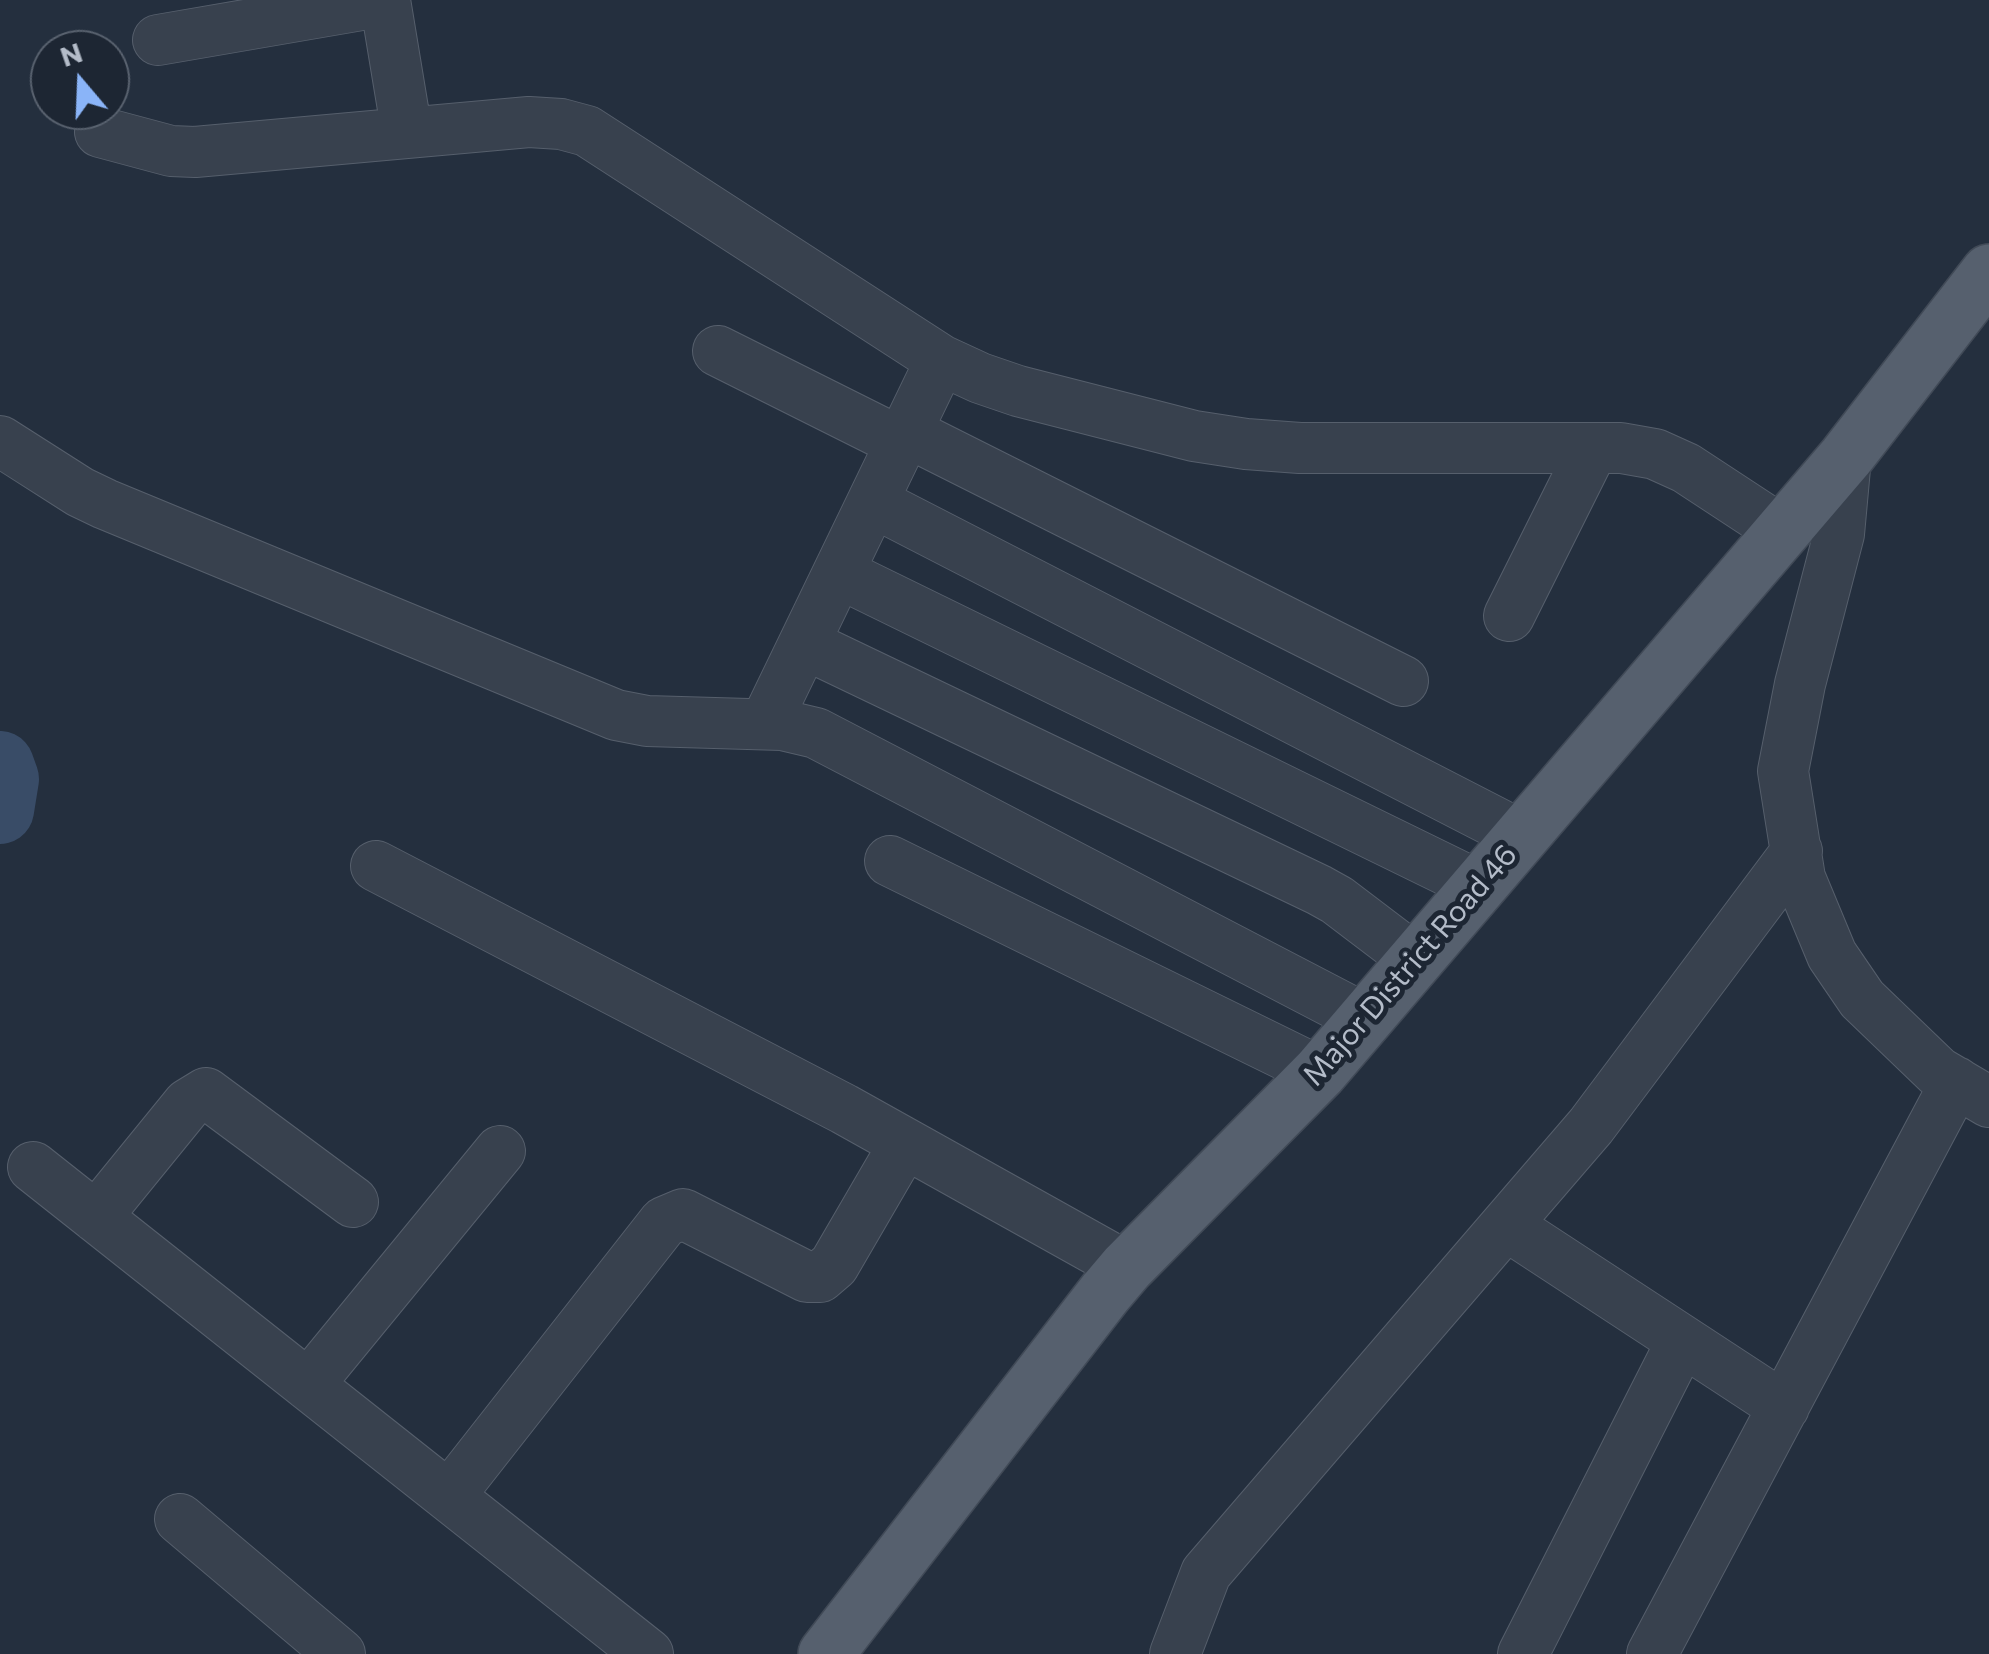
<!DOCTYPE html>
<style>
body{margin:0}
#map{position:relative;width:1989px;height:1654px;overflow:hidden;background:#242f3e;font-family:Commissioner,sans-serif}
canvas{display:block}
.north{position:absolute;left:30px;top:30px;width:100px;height:100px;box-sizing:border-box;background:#1d2633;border:2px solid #59626f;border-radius:50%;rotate:341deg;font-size:28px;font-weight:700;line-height:40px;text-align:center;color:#b4bcc9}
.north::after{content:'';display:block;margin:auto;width:35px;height:45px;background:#8ab4f8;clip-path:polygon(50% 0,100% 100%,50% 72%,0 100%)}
</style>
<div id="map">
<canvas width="1989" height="1654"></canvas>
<div class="north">N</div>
</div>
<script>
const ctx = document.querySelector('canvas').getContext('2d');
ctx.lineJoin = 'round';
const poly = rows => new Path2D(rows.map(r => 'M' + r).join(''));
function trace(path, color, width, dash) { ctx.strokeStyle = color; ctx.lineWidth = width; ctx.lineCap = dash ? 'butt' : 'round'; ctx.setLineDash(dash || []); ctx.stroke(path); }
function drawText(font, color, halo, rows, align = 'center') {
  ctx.font = font + ' Commissioner,sans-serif'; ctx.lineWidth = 10; ctx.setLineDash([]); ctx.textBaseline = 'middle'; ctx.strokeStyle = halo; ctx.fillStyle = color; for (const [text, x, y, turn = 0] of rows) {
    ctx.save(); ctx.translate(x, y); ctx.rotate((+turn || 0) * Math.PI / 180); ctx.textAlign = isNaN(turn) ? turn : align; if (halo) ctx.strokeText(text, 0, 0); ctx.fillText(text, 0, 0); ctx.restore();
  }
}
trace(poly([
 [0,765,5,779,0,810]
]), '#394c67', 68);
const minor = poly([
 [385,0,407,133],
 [158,40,385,1],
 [100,132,171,151,195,152,529,122,561,124,587,131,941,360,980,378,1018,391,1194,436,1246,444,1300,448,1621,448,1655,454,1686,468,1782,531],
 [718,351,902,443],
 [907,432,1403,681],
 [0,441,80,492,105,504,616,715,647,721,782,725,816,733,1365,1019],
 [1846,457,1839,534,1800,684,1783,771,1800,878,1832,955,1862,999,1938,1072,1989,1102],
 [873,502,1522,836],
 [839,573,1479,886],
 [1509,616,1593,448],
 [805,644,1319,890,1337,900,1416,960],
 [765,724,941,360],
 [890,861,1320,1072],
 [376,866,844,1109,1127,1267],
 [33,1167,648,1654],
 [96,1217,188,1104,206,1093,353,1202],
 [1506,1225,1784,1407],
 [308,1385,500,1151],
 [449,1496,664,1222,683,1214,807,1277,820,1277,834,1265,905,1143],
 [180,1519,340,1654],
 [1175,1654,1206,1573,1591,1126,1797,851],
 [1523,1654,1682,1341],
 [1652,1654,1956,1082]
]);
const major = poly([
 [826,1654,1105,1293,1127,1267,1320,1072,1846,457,1989,272]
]);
trace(minor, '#565f6c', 52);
trace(major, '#414a57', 58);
trace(minor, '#38414e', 50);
trace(major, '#56606e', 55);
drawText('30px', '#b4bcc9', '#1d2633', [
 ["Major District Road 46",1410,965,-49]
]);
</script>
